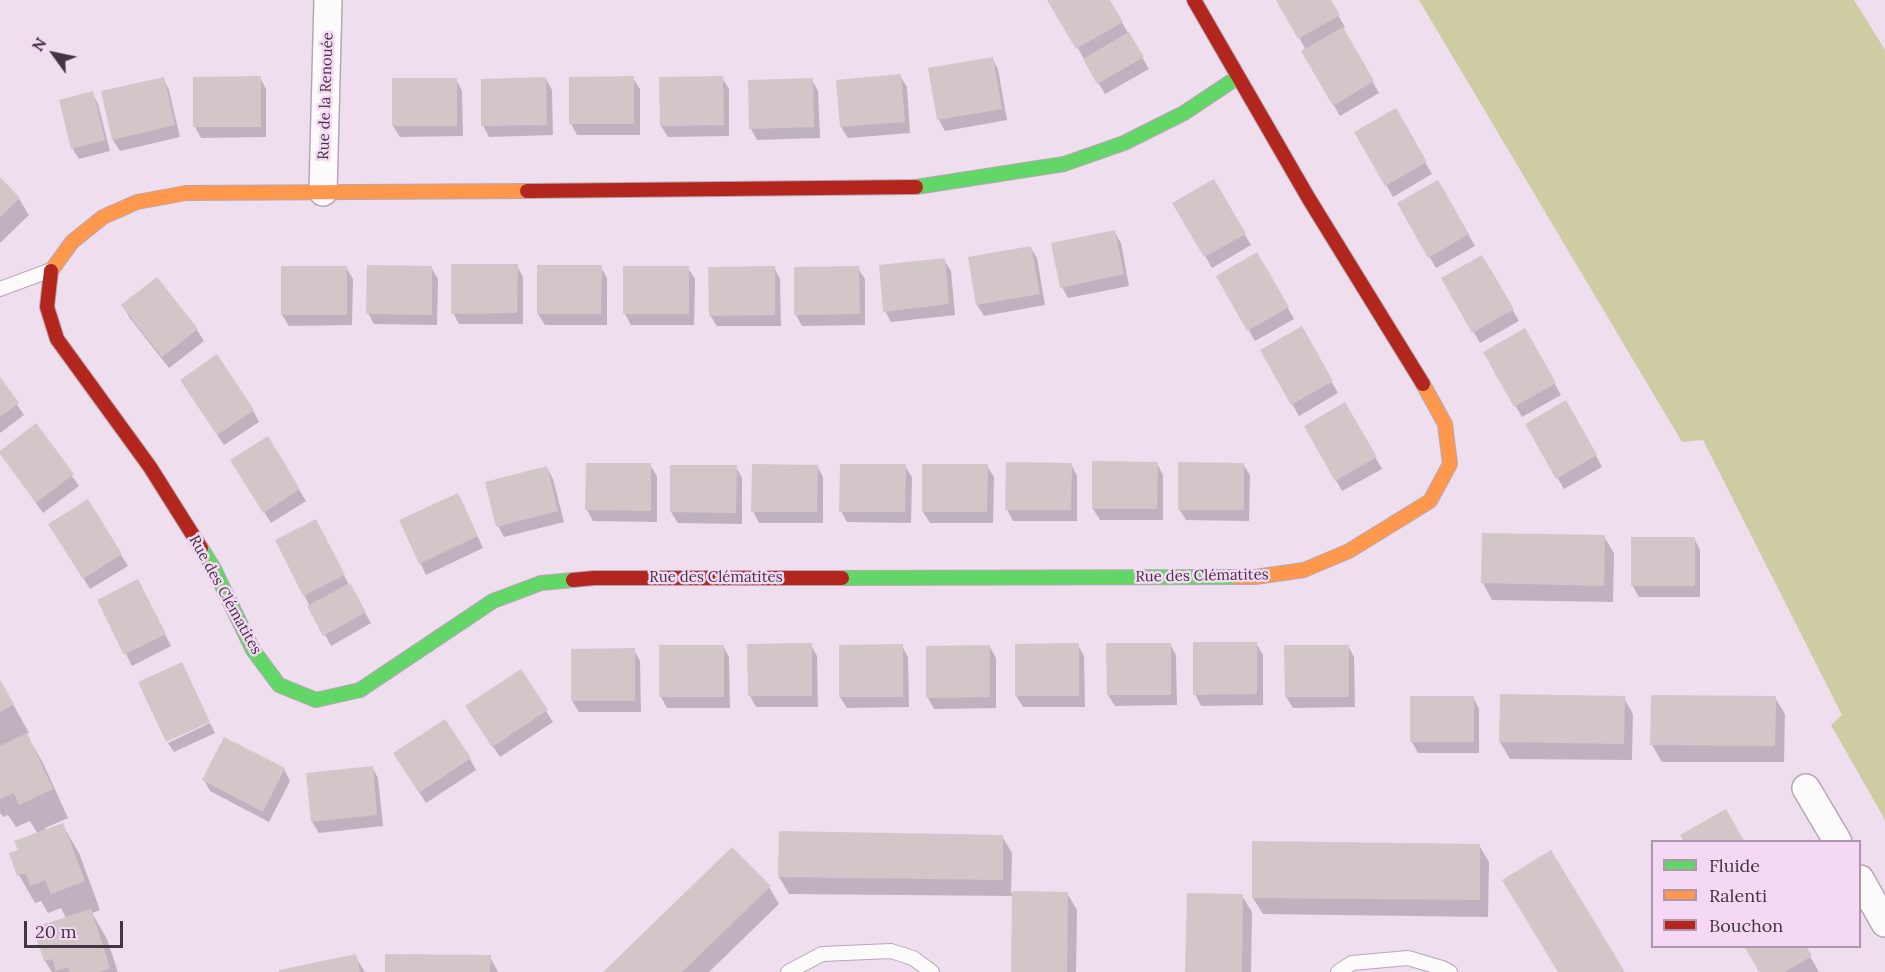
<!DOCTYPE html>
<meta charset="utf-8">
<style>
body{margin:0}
#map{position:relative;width:1885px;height:972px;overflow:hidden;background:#efdeee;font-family:Lora,serif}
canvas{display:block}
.legend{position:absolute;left:1651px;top:840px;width:210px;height:108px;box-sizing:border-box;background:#f5d8f4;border:2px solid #ad97ad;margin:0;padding:8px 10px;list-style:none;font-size:18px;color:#423642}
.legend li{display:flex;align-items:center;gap:12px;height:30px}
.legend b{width:30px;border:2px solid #ad97ad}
.north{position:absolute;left:24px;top:24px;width:60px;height:60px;-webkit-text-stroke:4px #f5d8f4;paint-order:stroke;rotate:303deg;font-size:16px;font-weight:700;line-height:24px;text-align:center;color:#423642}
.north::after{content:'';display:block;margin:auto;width:21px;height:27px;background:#423642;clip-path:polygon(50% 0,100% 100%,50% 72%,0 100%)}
.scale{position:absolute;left:24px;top:921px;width:99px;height:27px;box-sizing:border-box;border:3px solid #423642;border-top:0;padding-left:8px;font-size:18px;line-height:21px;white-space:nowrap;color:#423642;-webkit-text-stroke:4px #f5d8f4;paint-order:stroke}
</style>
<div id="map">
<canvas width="1885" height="972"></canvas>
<ul class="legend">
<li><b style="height:8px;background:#63d668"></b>Fluide</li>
<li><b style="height:8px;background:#ff974d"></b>Ralenti</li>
<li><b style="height:8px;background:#b3261e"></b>Bouchon</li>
</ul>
<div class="north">N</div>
<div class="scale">20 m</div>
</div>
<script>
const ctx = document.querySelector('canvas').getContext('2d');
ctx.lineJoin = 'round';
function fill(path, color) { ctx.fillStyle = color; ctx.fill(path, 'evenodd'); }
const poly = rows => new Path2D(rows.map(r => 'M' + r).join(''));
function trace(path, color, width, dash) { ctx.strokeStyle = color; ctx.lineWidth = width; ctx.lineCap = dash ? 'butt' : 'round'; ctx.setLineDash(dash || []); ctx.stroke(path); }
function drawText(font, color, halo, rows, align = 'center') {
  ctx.font = font + ' Lora,serif'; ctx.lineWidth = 5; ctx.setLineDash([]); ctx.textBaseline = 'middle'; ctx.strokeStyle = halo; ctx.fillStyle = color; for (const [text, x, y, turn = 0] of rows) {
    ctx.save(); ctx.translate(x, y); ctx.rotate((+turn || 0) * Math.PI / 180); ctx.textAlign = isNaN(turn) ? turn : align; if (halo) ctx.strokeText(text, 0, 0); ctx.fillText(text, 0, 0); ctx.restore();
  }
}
fill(poly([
 [1419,0,1854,0,1885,50,1885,820,1831,725,1842,715,1703,440,1682,442]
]), '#cdcca2');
fill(poly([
 [1049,0,1109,0,1149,69,1105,94],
 [1278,0,1329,0,1345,27,1342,28,1379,93,1340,116,1303,51,1306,50],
 [992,58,998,69,1007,120,945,131,939,120,930,69],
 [900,76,907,87,910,133,848,138,841,127],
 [163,78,169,90,180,137,120,151,113,140],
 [260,78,266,89,266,137,201,138,195,127],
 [633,78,640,89,640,135,577,135,571,124],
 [722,78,729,89,729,136,668,137,661,126],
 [456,79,462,91,463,136,400,137,393,126],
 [546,79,552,90,553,135,489,137,483,125],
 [812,80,818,91,820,138,757,140,751,129],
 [92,93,98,104,110,151,79,159,72,148],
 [1395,110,1432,174,1393,197,1356,132],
 [0,179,19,199,29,215,0,243],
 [1214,181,1251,245,1212,268,1175,203],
 [1438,182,1475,246,1436,268,1399,204],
 [1114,231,1121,243,1129,286,1068,298,1062,287],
 [1030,247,1037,258,1045,305,984,316,977,305],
 [1257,254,1294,319,1255,341,1218,277],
 [1482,257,1519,321,1480,343,1443,279],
 [944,260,951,271,955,315,891,322,885,311],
 [517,266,523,277,523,324,459,324,453,313],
 [346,267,353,279,352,325,289,326,282,315],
 [431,267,438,279,437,325,374,324,368,313],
 [539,267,601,267,607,278,607,325,545,325,538,314],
 [774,267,780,279,781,326,717,326,710,315],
 [688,268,695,279,694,325,631,325,625,314],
 [858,268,865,279,865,325,802,326,796,315],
 [123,306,197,330,204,341,169,368,129,317],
 [1301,328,1338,393,1299,416,1262,351],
 [1524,330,1561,395,1522,417,1485,353],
 [0,380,24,415,0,433],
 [188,391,253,410,259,422,224,445],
 [1566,402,1602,467,1564,489,1527,425],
 [1345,404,1382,469,1342,491,1306,426],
 [36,425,79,486,43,513,0,452],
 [267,439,306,501,271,523,239,471],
 [1157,463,1163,475,1163,520,1100,520,1093,509],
 [1071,464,1077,476,1077,521,1013,521,1007,509],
 [1243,464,1250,475,1249,521,1186,520,1179,509],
 [650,465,657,476,657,522,593,521,587,510],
 [817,466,823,477,823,523,759,523,753,511],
 [905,466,912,477,911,523,847,522,841,511],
 [987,466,994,477,993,523,930,523,923,512],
 [736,467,742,478,742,524,678,523,671,512],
 [547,468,553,479,564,522,504,537,498,526],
 [87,501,128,566,90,589,57,535],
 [464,506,483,548,426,575,400,521],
 [322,532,349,585,371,623,331,646,304,595],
 [1483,534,1604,537,1614,553,1613,602,1492,600,1483,583],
 [1694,538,1700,550,1700,597,1639,597,1632,585],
 [144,592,171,646,132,666,99,601],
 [1256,643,1263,655,1263,705,1201,706,1195,694],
 [1170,644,1176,655,1177,705,1115,706,1108,695],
 [749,645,811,645,817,656,818,707,756,707,750,696],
 [1078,645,1084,656,1085,707,1023,707,1016,696],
 [723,646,729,657,730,708,667,708,661,697,661,647],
 [902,646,908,657,909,707,847,708,840,697],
 [1348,646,1354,657,1355,707,1293,708,1286,697],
 [990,647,996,658,996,708,934,709,928,698],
 [634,650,640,661,641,712,579,712,572,701],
 [520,671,553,722,500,757,474,717],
 [0,681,29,733,26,734,43,763,68,818,45,828,46,830,62,824,79,853,100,910,92,913,107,939,118,972,52,972,45,961,47,936,66,918,61,908,48,913,41,901,35,903,19,875,20,851,38,834,30,821,16,827,8,815,3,817,0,813],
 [1501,696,1624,698,1633,714,1632,760,1510,759,1500,742],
 [1473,697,1479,709,1479,753,1418,753,1412,742],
 [1775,698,1785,714,1784,762,1662,762,1652,745],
 [210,723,215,733,174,752,168,743],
 [470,759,476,770,426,803,401,764],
 [372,767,378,778,383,826,319,833,312,822],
 [284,769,290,781,269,822,210,791,204,780],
 [1002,836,1012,853,1011,893,1067,893,1077,910,1076,972,1012,972,1013,896,789,894,779,877],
 [1479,845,1489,862,1488,917,1263,914,1253,898],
 [769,887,779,904,709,972,605,972],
 [1242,896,1252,912,1251,972,1187,972],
 [1804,946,1819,972,1761,972],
 [355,956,365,972,281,972],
 [490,957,498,972,386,972]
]), '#0003');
fill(poly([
 [1047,0,1110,0,1123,22,1076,49],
 [1276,0,1331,0,1340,15,1298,39],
 [1343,27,1374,81,1333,106,1301,51],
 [1129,32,1144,57,1097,84,1083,59],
 [993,57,1002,109,937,120,928,68],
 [901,74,905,122,840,127,836,80],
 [261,76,261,127,193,127,193,77],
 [634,76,634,124,569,124,569,77],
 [723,76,724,125,660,126,659,77],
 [164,77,175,125,112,140,101,91],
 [546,77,547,125,481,126,481,79],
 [392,78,457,78,457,126,392,126],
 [813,78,814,127,749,129,748,80],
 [93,91,105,140,71,149,59,100],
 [1396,108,1427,162,1385,186,1354,132],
 [0,177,20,198,0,217],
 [1214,179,1246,234,1204,257,1172,203],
 [1438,180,1469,234,1428,258,1397,203],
 [1115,230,1124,274,1060,288,1051,243],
 [1031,246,1040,294,976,305,968,257],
 [1257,252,1289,307,1247,331,1216,276],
 [1482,255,1514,309,1472,333,1441,278],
 [945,258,949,304,883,312,879,265],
 [451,264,518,264,517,313,451,314],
 [367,265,432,266,432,315,366,314],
 [537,265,602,265,601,314,537,314],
 [281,266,347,266,347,315,281,315],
 [623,266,689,266,689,314,623,314],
 [775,266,775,315,709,316,708,267],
 [859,266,860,314,794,315,794,267],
 [157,277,198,329,162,357,121,305],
 [1302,326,1333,381,1291,405,1260,350],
 [1525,328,1556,383,1514,407,1483,352],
 [217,354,254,410,217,435,180,380],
 [0,377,19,403,0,417],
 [1566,400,1597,455,1556,479,1525,424],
 [1345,402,1377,457,1335,481,1304,426],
 [36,423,74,474,36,503,0,454,0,451],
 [268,436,300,489,263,513,230,460],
 [1092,461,1158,462,1157,509,1092,509],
 [1006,462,1072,463,1071,510,1005,510],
 [1178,462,1244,463,1244,510,1178,510],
 [586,463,651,463,651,511,585,510],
 [752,464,818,465,817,512,751,512],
 [840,464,906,464,905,512,839,512],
 [922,464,988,464,987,512,922,512],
 [670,465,737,465,736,513,670,512],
 [547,466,558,511,496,527,485,482],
 [458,493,478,536,419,564,399,520],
 [88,499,122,554,83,579,48,524],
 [316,519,345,575,303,596,275,540],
 [1482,533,1605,535,1604,586,1481,583],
 [1631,537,1695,537,1695,586,1631,586],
 [138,579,166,634,124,655,97,600],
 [350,583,366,612,323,636,307,606],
 [1193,642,1257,642,1257,694,1193,695],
 [812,643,812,696,748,696,747,644],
 [1079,643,1079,696,1015,696,1015,644],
 [1106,643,1171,643,1171,695,1107,695],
 [903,644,903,697,839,697,839,645],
 [659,645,724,645,724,697,659,697],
 [990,645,990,697,926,698,926,646],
 [1284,645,1349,645,1349,697,1285,697],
 [635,648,635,701,571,701,571,649],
 [182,662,210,722,166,742,138,682],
 [521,669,548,710,492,747,465,706],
 [0,680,14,704,0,712],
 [1500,694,1625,696,1624,744,1499,742],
 [1651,695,1776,696,1775,746,1650,745],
 [1410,696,1474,696,1474,742,1410,742],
 [445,719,471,758,419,793,393,753],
 [27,733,53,789,19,805,14,793,0,799,0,746],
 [224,737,285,768,263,812,202,780],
 [373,766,377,815,311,822,306,773],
 [1726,809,1745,842,1684,842,1680,835],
 [63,823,85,881,51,894,45,880,30,886,26,873,17,876,9,853,18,850,14,841],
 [779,831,1003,835,1003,880,778,877],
 [1252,841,1480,844,1480,900,1252,898],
 [732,847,771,886,682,972,603,972],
 [1551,850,1625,972,1558,972,1502,880],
 [1012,891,1068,892,1067,972,1011,972],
 [1187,893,1243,894,1242,972,1185,972],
 [91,909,110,968,99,972,70,972,68,967,56,971,52,959,44,961,36,937,45,935,41,925],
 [1744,946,1806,946,1812,956,1785,972,1759,972],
 [356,954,360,972,279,972,279,970],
 [385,954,491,955,490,972,385,972]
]), '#d3c6c9');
const lane = poly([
 [0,289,51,270],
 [788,972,822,954,891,951,913,958,932,972],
 [1338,972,1352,963,1408,958,1442,968,1450,972]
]);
const street = poly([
 [323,192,328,0],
 [1806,788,1838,842],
 [1860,879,1885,923]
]);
const fast = poly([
 [916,187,1064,164,1124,143,1184,113,1238,77],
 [201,548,213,567,253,650,279,685,316,700,360,690,493,601,541,583,573,580],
 [842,578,1237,577]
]);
const slow = poly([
 [51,271,72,242,103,217,137,202,186,193,527,191],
 [1237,577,1255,577,1304,570,1349,551,1430,501,1450,464,1445,424,1423,384]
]);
const jam = poly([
 [1194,0,1309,199,1423,384],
 [527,191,916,187],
 [51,271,47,307,57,339,150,467,201,548],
 [573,580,594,578,842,578]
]);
trace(lane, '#b5a8b4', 16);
trace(street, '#b5a8b4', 30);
trace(fast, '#b5a8b4', 16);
trace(slow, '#b5a8b4', 16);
trace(jam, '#b5a8b4', 16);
trace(lane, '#fdfafc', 14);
trace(street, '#fdfafc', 27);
trace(fast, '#63d668', 14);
trace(slow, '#ff974d', 14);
trace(jam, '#b3261e', 14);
drawText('15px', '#423642', '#f5d8f4', [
 ["Rue de la Renouée",326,96,-88],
 ["Rue des Clématites",1202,576,-1],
 ["Rue des Clématites",716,578],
 ["Rue des Clématites",225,595,61]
]);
</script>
